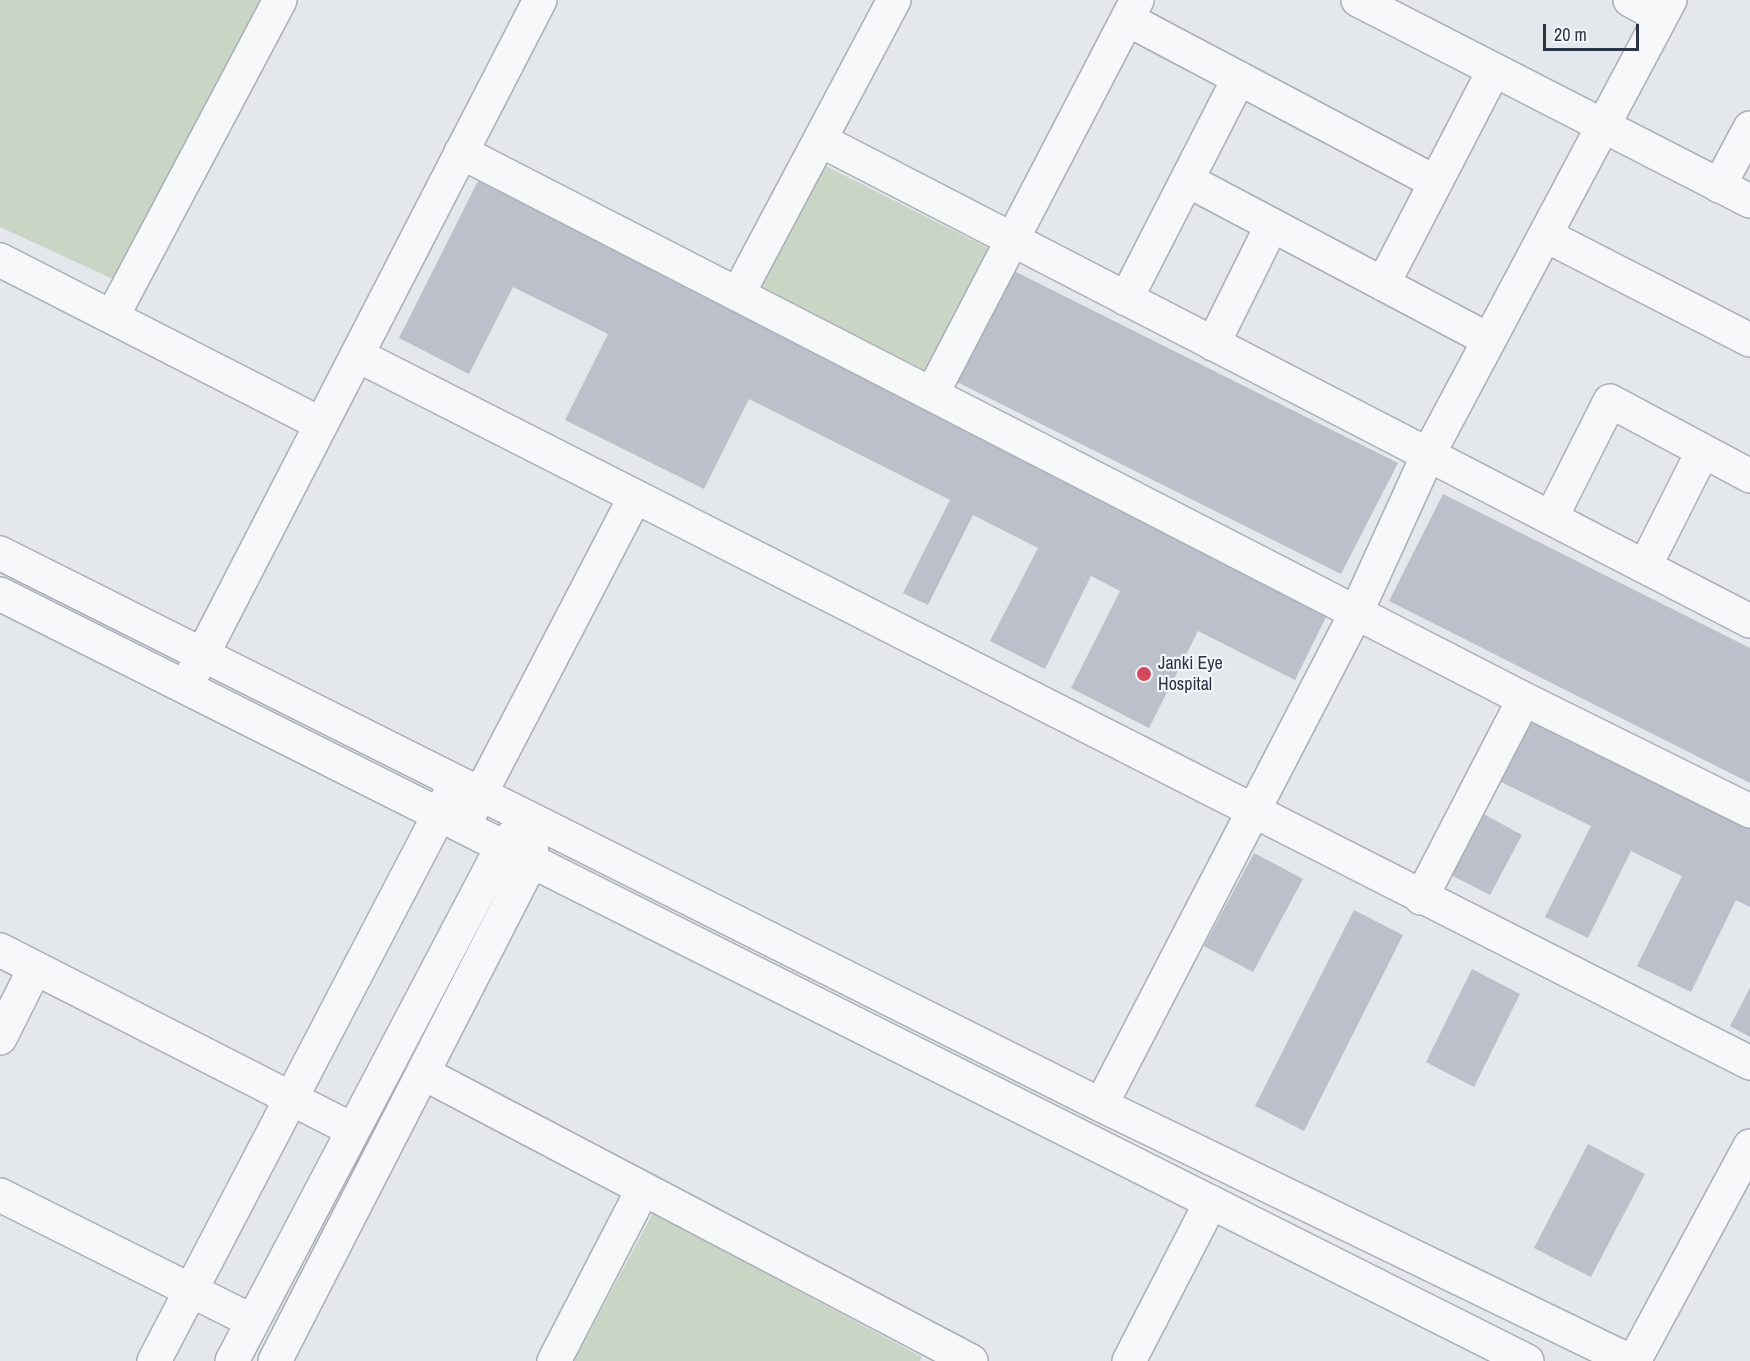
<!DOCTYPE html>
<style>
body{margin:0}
#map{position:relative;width:1750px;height:1361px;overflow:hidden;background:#e4e7ec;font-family:"Archivo Narrow",sans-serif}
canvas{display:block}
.scale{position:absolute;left:1543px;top:24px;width:96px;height:27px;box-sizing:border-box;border:3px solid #2b3445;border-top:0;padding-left:8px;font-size:18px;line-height:21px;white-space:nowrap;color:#2b3445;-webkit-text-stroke:4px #f4f6f9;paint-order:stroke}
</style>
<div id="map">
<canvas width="1750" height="1361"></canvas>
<div class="scale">20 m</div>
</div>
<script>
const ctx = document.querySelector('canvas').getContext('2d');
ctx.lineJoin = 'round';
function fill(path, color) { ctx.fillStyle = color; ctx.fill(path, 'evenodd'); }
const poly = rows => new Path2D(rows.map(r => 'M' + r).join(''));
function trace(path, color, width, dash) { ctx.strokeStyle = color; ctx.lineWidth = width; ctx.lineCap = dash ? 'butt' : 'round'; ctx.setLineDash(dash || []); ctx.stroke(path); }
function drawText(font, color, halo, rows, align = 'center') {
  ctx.font = font + ' "Archivo Narrow",sans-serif'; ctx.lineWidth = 4.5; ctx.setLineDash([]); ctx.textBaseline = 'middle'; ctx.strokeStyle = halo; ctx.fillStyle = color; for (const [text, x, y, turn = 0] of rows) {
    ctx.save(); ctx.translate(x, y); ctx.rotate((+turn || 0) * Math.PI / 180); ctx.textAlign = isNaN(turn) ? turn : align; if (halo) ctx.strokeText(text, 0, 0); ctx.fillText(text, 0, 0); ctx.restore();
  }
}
fill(poly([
 [0,0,261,0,115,280,0,227],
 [822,164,990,249,928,372,760,287],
 [653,1213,922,1357,920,1361,574,1361]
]), '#c9d6c5');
fill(poly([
 [478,181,1330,609,1295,680,1198,631,1149,728,1071,688,1120,591,1091,576,1045,669,990,641,1038,548,973,515,928,605,903,593,950,500,749,399,704,489,565,420,608,334,513,287,469,374,399,338],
 [1014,271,1398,463,1341,574,957,382],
 [1443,494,1750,648,1750,783,1389,601],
 [1524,716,1750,828,1750,907,1736,900,1691,992,1637,966,1682,876,1631,851,1588,938,1545,917,1591,826,1493,778],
 [1482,813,1522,835,1490,895,1449,874],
 [1254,853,1303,879,1253,972,1204,946],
 [1354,910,1403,935,1304,1131,1255,1106],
 [1472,969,1520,994,1474,1087,1426,1062],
 [1750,988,1750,1037,1730,1026],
 [1588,1144,1645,1174,1591,1277,1534,1248]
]), '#bbc0ca');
const minor = poly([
 [1358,0,1750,201],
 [1630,0,1661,17],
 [1127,19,1435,182],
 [820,140,1750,621],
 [461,152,1524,699,1750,811],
 [1187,180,1489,340],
 [1719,186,1750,128],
 [1545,235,1750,340],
 [0,260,321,424],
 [1383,284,1494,70],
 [738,294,894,0],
 [1126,299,1239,78],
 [112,317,280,0],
 [1213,344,1272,225],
 [357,355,1750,1063],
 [932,394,1137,0],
 [1551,518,1610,401,1750,476],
 [0,553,1101,1105,1630,1361],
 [1645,566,1703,451],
 [0,594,1527,1361],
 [193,673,540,0],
 [471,812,635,497],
 [1421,898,1524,699],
 [0,950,353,1130],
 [0,1038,35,968],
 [423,1073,971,1361],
 [1101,1105,1356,613,1428,455,1670,0],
 [0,1195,252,1321],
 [154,1361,450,794],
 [232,1361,503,845,518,831],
 [275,1361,532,860,531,839],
 [554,1361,643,1189],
 [1129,1361,1211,1202],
 [1634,1361,1750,1146]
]);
trace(minor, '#a9aeb7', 36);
trace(minor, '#f7f8fa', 33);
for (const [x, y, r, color] of [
 [1144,674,8,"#d1495b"]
]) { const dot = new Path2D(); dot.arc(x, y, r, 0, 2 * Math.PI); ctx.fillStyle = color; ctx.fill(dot); trace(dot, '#f4f6f9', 2); }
drawText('18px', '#2b3445', '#f4f6f9', [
 ["Janki Eye",1158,664],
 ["Hospital",1158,685]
], 'left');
</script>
